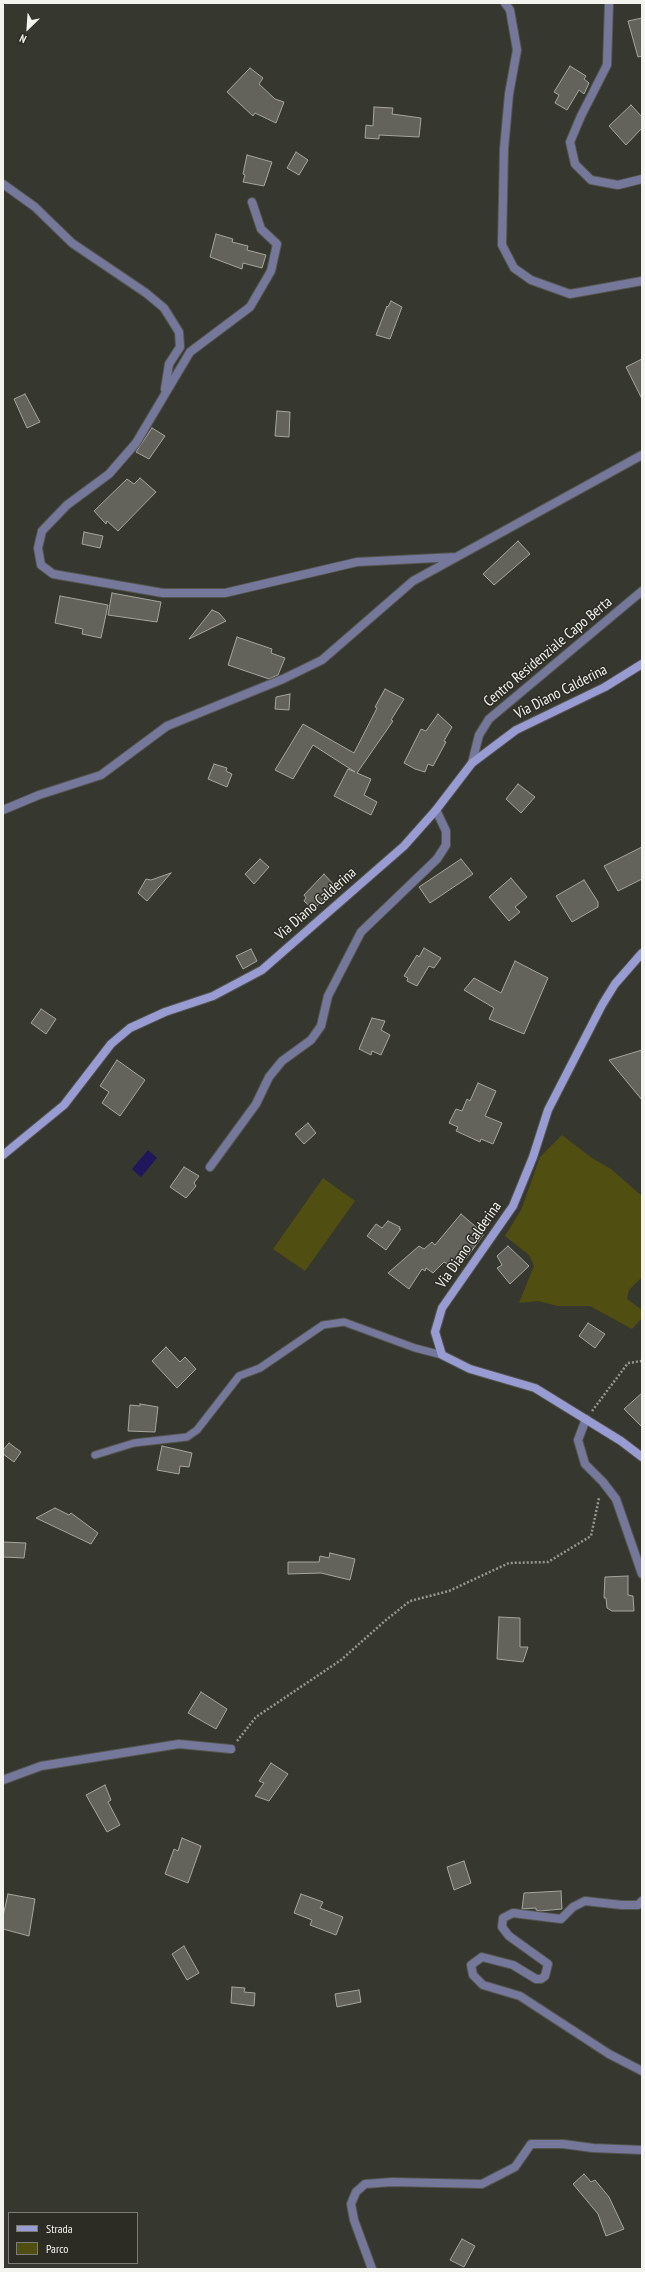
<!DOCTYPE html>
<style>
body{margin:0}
#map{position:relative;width:645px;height:2272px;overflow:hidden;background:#36372f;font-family:"PT Sans Narrow",sans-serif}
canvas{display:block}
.frame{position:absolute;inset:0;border:4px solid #f4f4ef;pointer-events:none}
.legend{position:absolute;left:8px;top:2212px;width:130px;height:52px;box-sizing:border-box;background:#2c2c25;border:1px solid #7c7c76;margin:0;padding:5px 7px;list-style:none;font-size:12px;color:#f4f4ef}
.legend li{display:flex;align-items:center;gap:8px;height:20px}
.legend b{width:20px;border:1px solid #7c7c76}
.north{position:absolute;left:8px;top:8px;width:40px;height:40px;-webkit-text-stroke:3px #2c2c25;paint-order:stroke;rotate:205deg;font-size:11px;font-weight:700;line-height:16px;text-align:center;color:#f4f4ef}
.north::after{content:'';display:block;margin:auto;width:14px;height:18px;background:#f4f4ef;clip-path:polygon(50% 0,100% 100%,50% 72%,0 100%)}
</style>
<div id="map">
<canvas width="645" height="2272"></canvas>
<div class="frame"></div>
<ul class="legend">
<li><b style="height:5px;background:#989cd3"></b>Strada</li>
<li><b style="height:11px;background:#504e10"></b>Parco</li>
</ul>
<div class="north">N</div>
</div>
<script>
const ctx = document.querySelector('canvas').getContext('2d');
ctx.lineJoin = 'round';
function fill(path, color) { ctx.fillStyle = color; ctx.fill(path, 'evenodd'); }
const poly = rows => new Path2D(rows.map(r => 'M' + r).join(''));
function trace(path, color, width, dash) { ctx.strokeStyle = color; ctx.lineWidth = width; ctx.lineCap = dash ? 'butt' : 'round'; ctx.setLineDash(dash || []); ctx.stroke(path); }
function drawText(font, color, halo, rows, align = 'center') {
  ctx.font = font + ' "PT Sans Narrow",sans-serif'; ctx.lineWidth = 3; ctx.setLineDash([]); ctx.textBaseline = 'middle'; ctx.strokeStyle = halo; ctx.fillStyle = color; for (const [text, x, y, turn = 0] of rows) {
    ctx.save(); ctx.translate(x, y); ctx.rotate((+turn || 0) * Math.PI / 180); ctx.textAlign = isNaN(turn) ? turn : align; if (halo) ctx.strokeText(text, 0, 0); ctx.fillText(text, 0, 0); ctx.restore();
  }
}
fill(poly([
 [562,1135,592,1158,611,1169,642,1196,642,1277,629,1290,627,1299,642,1310,642,1318,632,1329,590,1306,558,1306,538,1301,519,1303,534,1266,529,1255,505,1236,521,1210,540,1157],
 [323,1178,355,1201,305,1271,273,1249]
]), '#504e10');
fill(poly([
 [148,1150,157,1158,141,1177,132,1169]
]), '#1f165b');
const building = poly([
 [642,18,642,56,638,57,628,21,642,18],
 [570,66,586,76,584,79,589,83,584,94,579,90,567,110,555,103,559,95,554,92,570,66],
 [250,68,263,78,259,84,275,99,284,102,276,123,255,113,253,116,227,92,250,68],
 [631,105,642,117,642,128,626,145,609,126,631,105],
 [374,107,393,108,392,114,421,118,419,137,379,135,379,139,365,138,366,125,373,126,374,107],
 [296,152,308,160,299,175,287,168,296,152],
 [247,155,272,162,264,186,243,182,245,175,243,174,247,155],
 [216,234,233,239,232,242,248,246,247,250,266,255,262,268,243,263,242,269,210,257,216,234],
 [391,301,402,307,390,339,376,335,387,306,388,307,391,301],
 [642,359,642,399,626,367,642,359],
 [25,394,40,422,27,428,14,399,25,394],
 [277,411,290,412,289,437,275,436,277,411],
 [152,428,165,436,149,459,136,452,152,428],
 [140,478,156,492,118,531,107,521,106,524,94,511,127,479,134,484,140,478],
 [84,532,103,536,100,548,82,544,84,532],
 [518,541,530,554,494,585,483,574,518,541],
 [112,593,161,602,157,622,108,615,112,593],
 [60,596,108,605,101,638,82,634,83,629,55,623,60,596],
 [212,610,219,613,226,621,189,639,212,610],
 [237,637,272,649,271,653,285,658,278,675,269,679,228,665,237,637],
 [385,689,404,699,391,720,393,721,357,773,371,779,364,795,377,802,371,815,334,796,348,769,355,772,313,745,293,779,275,770,303,724,354,753,377,708,375,707,385,689],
 [290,694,289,710,275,709,276,697,290,694],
 [438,714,452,727,444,741,446,742,433,766,428,764,425,772,415,769,404,763,421,729,426,731,438,714],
 [214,764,227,768,226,771,232,774,227,787,208,779,214,764],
 [518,784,535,797,521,813,506,799,518,784],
 [642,847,642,879,618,891,604,866,642,847],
 [260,859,269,867,254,884,245,874,260,859],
 [461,859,473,874,430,903,419,887,461,859],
 [171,873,147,901,138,893,146,879,151,880,171,873],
 [324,874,334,885,314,910,304,901,306,898,304,895,324,874],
 [511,878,527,897,515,907,520,912,509,921,489,897,511,878],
 [584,880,598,902,598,907,572,922,556,896,584,880],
 [424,948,441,958,434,968,429,966,417,986,407,981,408,978,404,976,417,955,419,957,424,948],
 [251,949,257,961,243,969,236,956,251,949],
 [515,961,548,978,524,1034,489,1019,494,1008,464,990,474,978,501,993,515,961],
 [41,1009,56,1019,46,1034,31,1023,41,1009],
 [372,1018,385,1021,381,1030,390,1035,381,1055,372,1051,371,1055,359,1049,372,1018],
 [642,1050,642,1100,609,1060,642,1050],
 [117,1060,145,1080,120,1116,102,1103,109,1092,100,1086,117,1060],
 [478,1083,496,1091,485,1116,502,1123,493,1144,481,1139,480,1142,456,1131,458,1127,449,1123,456,1109,462,1111,467,1099,470,1101,478,1083],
 [308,1123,316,1133,304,1144,295,1134,308,1123],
 [184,1167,199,1176,194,1183,196,1186,186,1198,170,1187,184,1167],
 [461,1214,484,1234,465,1260,455,1268,444,1262,433,1273,426,1268,425,1271,422,1269,409,1289,388,1273,419,1246,424,1249,432,1242,435,1245,461,1214],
 [388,1221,400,1227,399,1229,401,1229,386,1250,367,1236,376,1224,382,1228,388,1221],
 [508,1246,529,1266,510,1284,497,1268,502,1265,497,1256,508,1246],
 [588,1323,605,1334,595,1348,579,1336,588,1323],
 [166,1347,180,1362,185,1357,196,1369,177,1388,152,1361,166,1347],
 [642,1393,642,1427,624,1409,642,1393],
 [140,1404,158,1407,155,1432,128,1431,130,1405,140,1406,140,1404],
 [9,1443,21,1452,14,1462,3,1454,3,1450,9,1443],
 [162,1446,192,1453,189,1467,180,1466,179,1474,157,1470,162,1446],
 [55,1508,69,1515,71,1513,98,1533,91,1544,36,1518,55,1508],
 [3,1542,26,1543,24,1558,3,1557,3,1542],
 [330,1553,355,1559,350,1580,321,1573,288,1574,288,1562,319,1562,320,1556,329,1558,330,1553],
 [628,1576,628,1595,633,1596,634,1611,612,1611,607,1608,606,1598,604,1598,605,1577,628,1576],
 [499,1617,520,1618,520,1647,528,1647,523,1662,497,1659,499,1617],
 [201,1692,227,1709,216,1729,188,1713,201,1692],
 [271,1763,288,1774,269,1801,255,1796,264,1783,259,1781,271,1763],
 [105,1785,111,1800,108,1802,120,1825,107,1832,86,1795,105,1785],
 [182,1838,201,1846,188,1883,165,1874,174,1849,178,1851,182,1838],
 [464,1861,471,1883,454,1890,447,1867,464,1861],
 [561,1891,562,1909,540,1911,536,1910,536,1908,522,1909,524,1893,561,1891],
 [8,1894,35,1899,29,1936,3,1929,3,1916,8,1894],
 [301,1894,323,1902,320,1908,343,1917,336,1935,310,1925,312,1920,294,1913,301,1894],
 [184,1946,199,1973,187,1980,172,1954,184,1946],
 [232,1987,245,1988,244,1992,255,1993,254,2006,231,2003,232,1987],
 [359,1990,361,2002,337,2007,335,1994,359,1990],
 [584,2174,591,2182,595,2180,609,2197,624,2229,606,2236,598,2214,573,2184,584,2174],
 [462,2239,475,2246,464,2267,450,2260,462,2239]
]);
fill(building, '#63635b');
trace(building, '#a6a69d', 1);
const service = poly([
 [95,1455,134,1443,187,1437,197,1430,239,1376,260,1368,323,1325,344,1322,415,1348,442,1355]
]);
const minor = poly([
 [505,3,510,10,517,50,509,94,504,149,502,245,514,268,531,280,570,294,642,281],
 [609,3,607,65,581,116,570,142,575,164,591,180,618,185,642,179],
 [3,184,35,207,72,243,146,293,164,308,179,332,180,347,169,364,165,389],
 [252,202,261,229,277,244,271,271,250,307,190,352,136,443,109,474,67,505,42,531,38,548,41,565,53,574,163,593,225,593,357,562,456,557],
 [472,763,479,735,489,719,642,591],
 [3,810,39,795,101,775,167,726,283,679,322,660,413,581,642,455],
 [210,1167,256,1104,269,1077,282,1061,311,1040,321,1026,328,996,361,932,437,859,446,845,446,831,436,810],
 [586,1419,578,1440,585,1464,603,1482,616,1499,642,1574],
 [3,1780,41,1766,179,1744,231,1749],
 [642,1901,638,1905,622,1905,585,1901,573,1907,561,1919,513,1913,503,1918,502,1927,509,1936,548,1964,545,1976,541,1979,536,1979,513,1965,482,1957,471,1965,473,1975,483,1985,520,1996,609,2054,642,2071],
 [372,2269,354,2220,351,2204,356,2192,365,2184,392,2182,482,2184,515,2167,531,2144,563,2144,593,2148,642,2150]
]);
const secondary = poly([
 [642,953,615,984,602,1005,548,1110,533,1157,513,1206,442,1308,435,1332,442,1355,470,1369,535,1388,621,1441,642,1457],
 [3,1155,64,1105,111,1044,130,1028,165,1012,213,996,262,970,404,846,436,810,472,763,516,730,605,687,642,664]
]);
trace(service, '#54554e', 9);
trace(minor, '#54554e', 10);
trace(secondary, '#54554e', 10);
trace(poly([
 [592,1411,628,1363,642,1361],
 [237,1741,256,1717,341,1660,386,1620,410,1601,449,1591,509,1563,548,1562,591,1536,599,1498]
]), '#979791', 2.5, [2, 2]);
trace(service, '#75789a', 7);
trace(minor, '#75789a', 8);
trace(secondary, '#989cd3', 8);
drawText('15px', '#f4f4ef', '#2c2c25', [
 ["Centro Residenziale Capo Berta",548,652,-40],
 ["Via Diano Calderina",561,692,-27],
 ["Via Diano Calderina",316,904,-41],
 ["Via Diano Calderina",469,1245,-55]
]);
</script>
